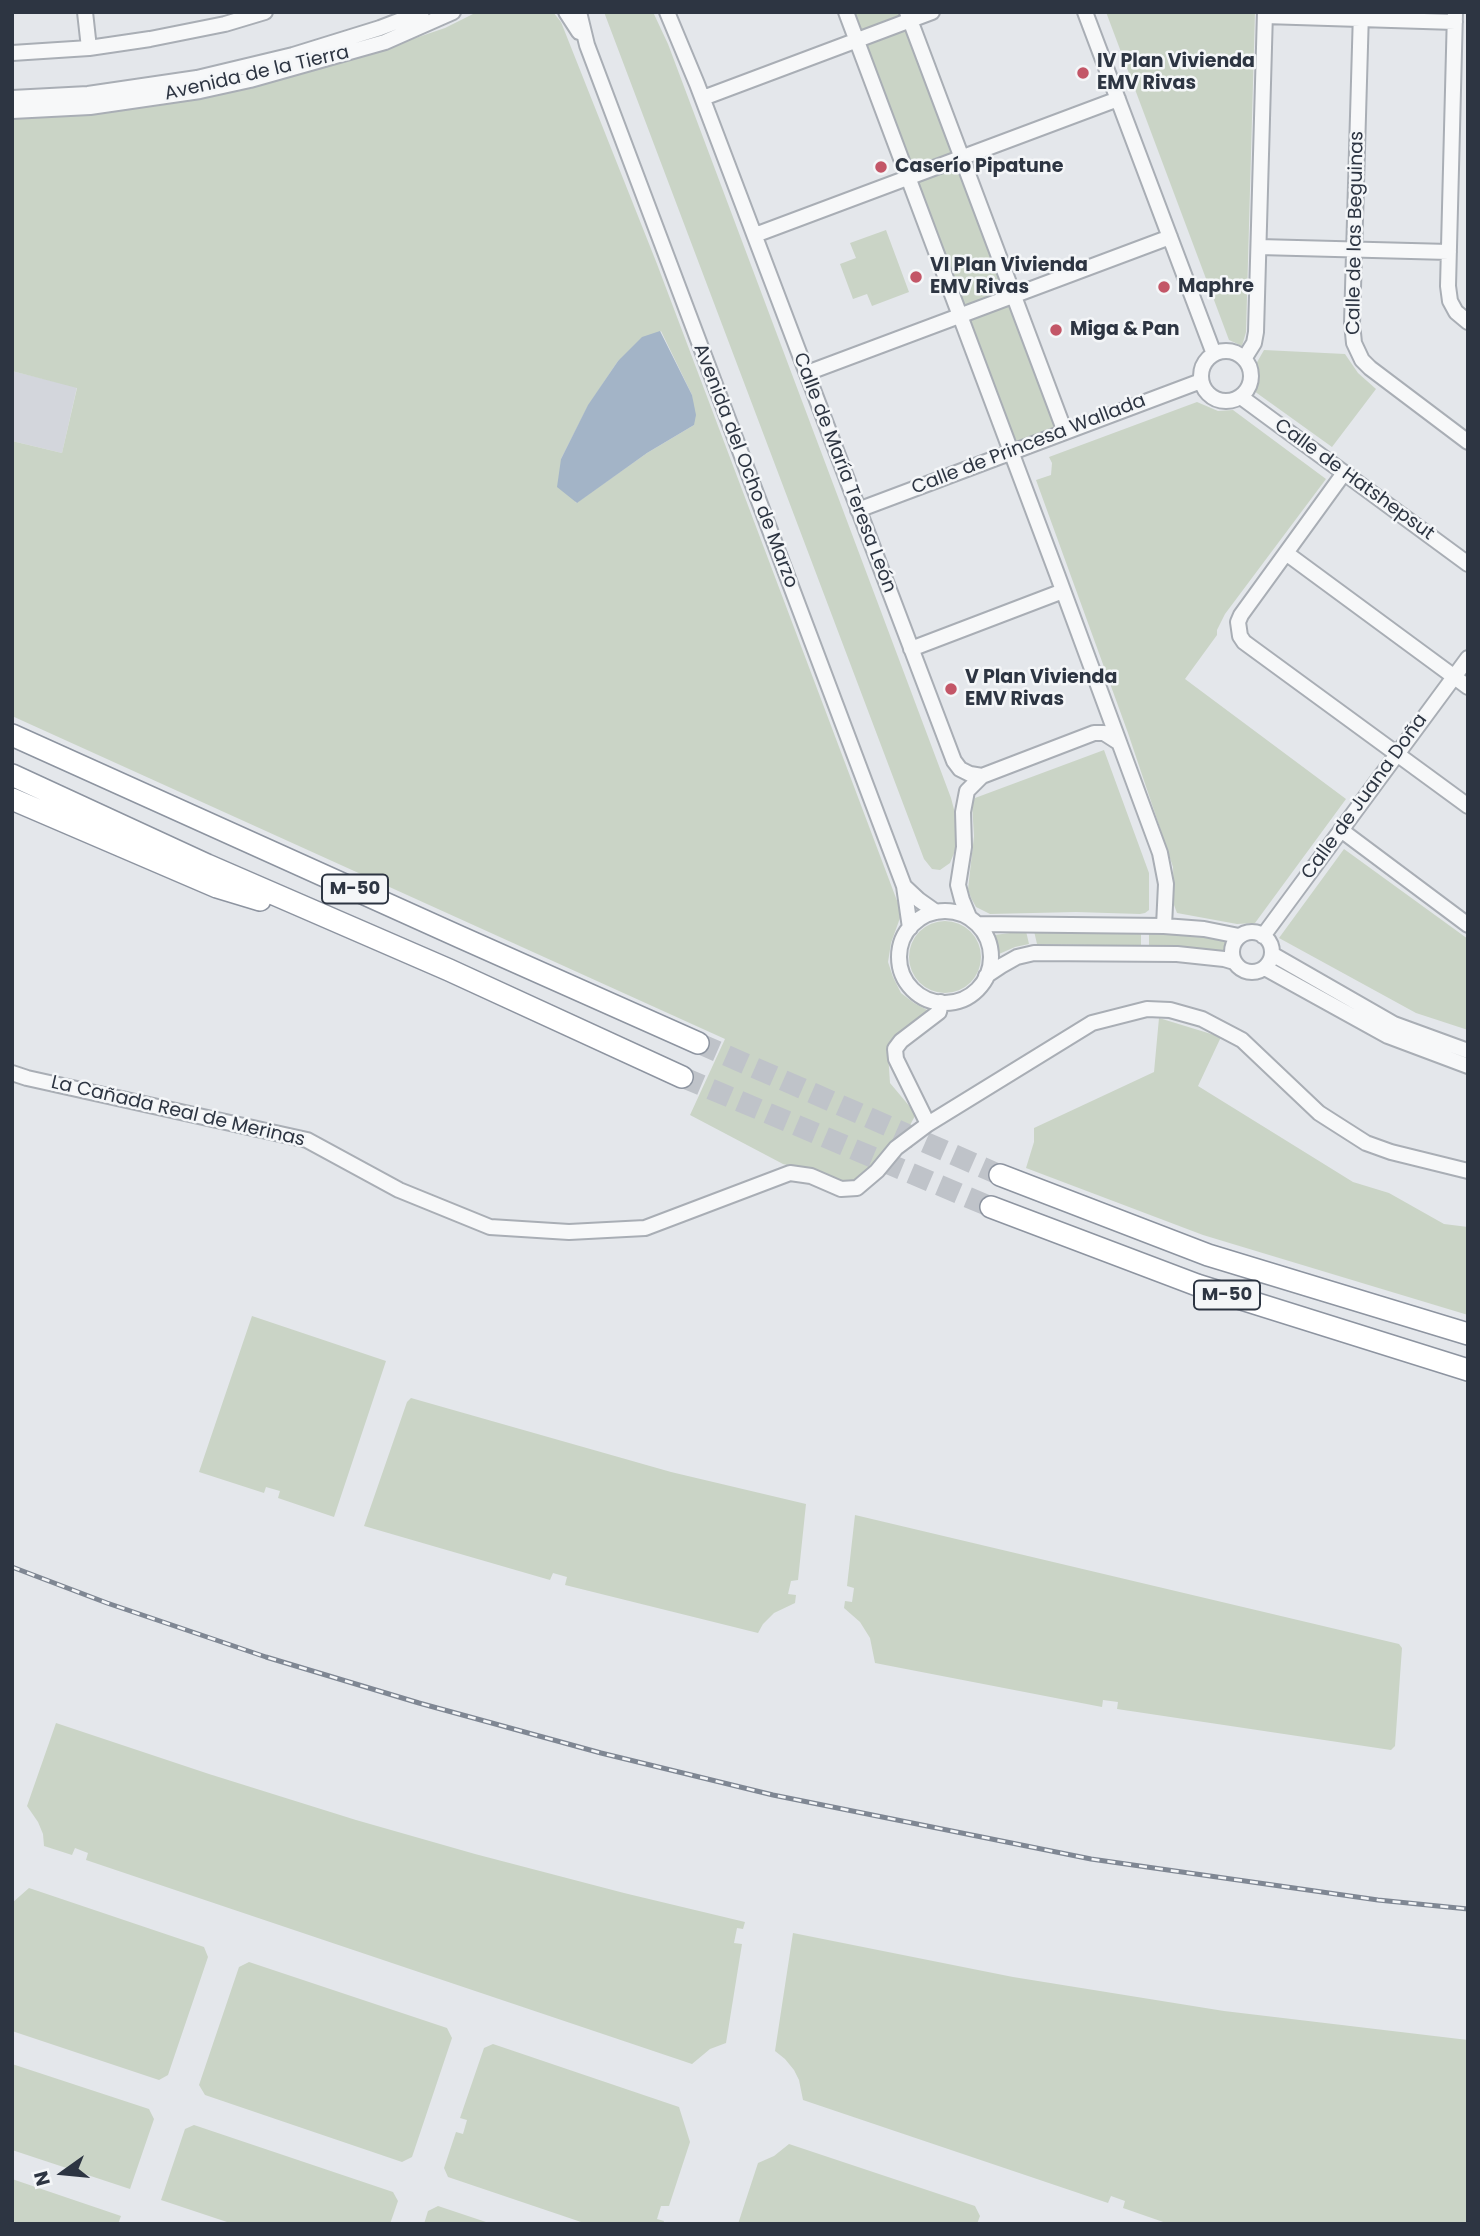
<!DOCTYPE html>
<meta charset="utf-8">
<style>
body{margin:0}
#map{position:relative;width:1480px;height:2236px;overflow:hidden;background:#e4e7eb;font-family:Poppins,sans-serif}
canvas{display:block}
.frame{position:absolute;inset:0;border:14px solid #2d3542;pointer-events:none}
.north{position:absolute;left:28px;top:2138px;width:70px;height:70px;-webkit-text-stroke:5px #f4f6f8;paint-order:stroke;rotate:255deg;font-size:19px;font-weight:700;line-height:28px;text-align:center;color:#2d3542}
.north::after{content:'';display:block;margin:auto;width:24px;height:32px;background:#2d3542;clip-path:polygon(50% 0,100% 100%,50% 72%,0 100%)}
</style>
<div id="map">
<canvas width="1480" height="2236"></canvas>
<div class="frame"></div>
<div class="north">N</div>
</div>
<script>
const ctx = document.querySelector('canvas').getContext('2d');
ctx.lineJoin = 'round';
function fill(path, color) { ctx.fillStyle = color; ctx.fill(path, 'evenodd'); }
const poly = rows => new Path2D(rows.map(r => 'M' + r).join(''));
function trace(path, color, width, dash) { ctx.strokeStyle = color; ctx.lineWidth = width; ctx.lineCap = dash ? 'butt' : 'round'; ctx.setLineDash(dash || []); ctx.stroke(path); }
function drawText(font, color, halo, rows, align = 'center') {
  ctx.font = font + ' Poppins,sans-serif'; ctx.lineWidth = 5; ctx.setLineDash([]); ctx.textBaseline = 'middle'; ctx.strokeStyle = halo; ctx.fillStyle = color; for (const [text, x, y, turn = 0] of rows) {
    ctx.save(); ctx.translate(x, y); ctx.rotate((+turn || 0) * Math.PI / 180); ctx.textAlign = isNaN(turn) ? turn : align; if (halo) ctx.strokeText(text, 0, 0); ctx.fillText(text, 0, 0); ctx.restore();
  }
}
fill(poly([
 [12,371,77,387,62,453,12,441]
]), '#d3d6dc');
fill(poly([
 [477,12,553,12,561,22,657,264,899,906,900,918,891,943,888,962,893,977,901,993,914,1003,931,1012,908,1027,892,1043,888,1053,890,1083,916,1114,909,1127,859,1178,848,1183,831,1180,819,1173,783,1164,690,1115,725,1039,12,716,12,441,62,453,77,388,12,371,12,118,31,116,386,48,445,28],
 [661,331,692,395,694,425,647,453,576,503,561,459,588,406,618,361],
 [604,12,653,12,668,44,951,798,956,817,957,846,950,863,940,870,932,869,924,859],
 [854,12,899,12,1055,424,1052,430,1019,442,1013,439],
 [1106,12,1255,12,1246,332,1242,346,1229,340],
 [886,230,909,292,872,306,867,294,853,299,840,264,856,258,850,243],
 [1264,350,1345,354,1358,373,1376,389,1332,447,1254,391,1257,382,1256,364],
 [1197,402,1218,411,1233,410,1326,479,1225,614,1217,630,1217,635,1185,679,1346,799,1255,923,1237,924,1177,913,1174,905,1173,867,1128,733,1036,480,1051,475,1052,463,1049,457],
 [1104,750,1149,873,1149,910,1145,913,1140,914,1076,912,990,914,976,907,971,898,968,889,974,836,972,804,975,798],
 [1344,849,1468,939,1468,1030,1416,1013,1279,938],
 '909 957a36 36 0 1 1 72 0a36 36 0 1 1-72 0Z',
 [1026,931,1029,944,1015,947,999,954,994,935],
 [1034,931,1141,932,1141,946,1037,944],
 [1149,933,1188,933,1229,939,1226,952,1207,949,1149,947],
 [1159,1018,1221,1037,1198,1086,1353,1182,1389,1193,1444,1224,1468,1227,1468,1315,1203,1235,1026,1168,1034,1142,1034,1128,1154,1072],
 [252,1316,386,1361,334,1517,278,1498,280,1491,266,1487,264,1493,199,1472],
 [411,1398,671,1472,806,1504,798,1580,791,1581,788,1594,796,1595,795,1603,774,1613,763,1624,758,1633,565,1585,567,1577,553,1573,550,1580,364,1526,407,1402],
 [855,1515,1399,1644,1402,1648,1395,1746,1391,1750,1117,1709,1118,1702,1103,1700,1102,1707,875,1663,870,1638,860,1622,844,1608,845,1601,852,1602,854,1588,847,1586],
 [56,1723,209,1774,356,1820,475,1854,624,1893,745,1922,743,1929,737,1928,734,1943,742,1944,726,2043,710,2049,692,2064,86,1860,88,1853,75,1848,72,1855,44,1846,43,1834,38,1822,27,1806],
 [29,1888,204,1947,208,1957,168,2075,159,2080,12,2031,12,1903],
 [793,1933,1013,1977,1224,2011,1468,2040,1468,2224,1169,2224,1123,2208,1125,2201,1111,2196,1108,2203,803,2100,799,2080,794,2070,785,2059,775,2051],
 [249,1962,447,2028,452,2038,412,2157,402,2162,205,2095,199,2085,239,1967],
 [493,2044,679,2107,690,2142,669,2206,661,2206,657,2219,664,2221,663,2224,587,2224,448,2177,444,2168,456,2132,463,2134,467,2120,460,2118,484,2048],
 [12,2064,149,2109,154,2119,130,2189,12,2150],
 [194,2125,393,2192,398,2201,390,2224,233,2224,161,2200,185,2129],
 [789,2144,975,2206,980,2216,977,2224,738,2224,758,2163,774,2156],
 [12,2179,121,2216,118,2224,12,2224],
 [438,2206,486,2222,489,2224,424,2224,428,2211]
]), '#cad4c6');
fill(poly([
 [660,331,692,395,696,415,694,425,647,453,577,503,557,487,561,459,588,405,618,361,642,337]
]), '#a3b4c7');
trace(poly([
 [698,1043,1000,1175],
 [682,1077,991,1207]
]), '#bfc3c9', 21, [21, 10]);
const minor = poly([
 [85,12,89,48],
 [566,12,579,32],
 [579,12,587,45,904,886,910,928],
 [667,12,697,84,954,761,960,769,970,774,982,776],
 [846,12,1057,574,1160,853,1166,884,1164,926],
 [907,12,1065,432],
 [1085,12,1214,354],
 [1361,12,1352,323,1354,343,1362,360,1370,368,1468,442],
 [1455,12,1448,286,1450,301,1456,312,1468,322],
 [1265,16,1455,22],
 [12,53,89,48,150,39,225,24,265,12],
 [12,98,88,94,197,78,293,55,380,28,422,12],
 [703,98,932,12],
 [12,111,90,107,200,91,250,80,385,42,453,12],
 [755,235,1118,99],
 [1259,247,1449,252],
 '1201 376a25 25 0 1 1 50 0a25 25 0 1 1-50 0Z',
 [1244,359,1254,343,1256,332,1265,12],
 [807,373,1170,237],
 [1241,397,1468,564],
 [1344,473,1241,615,1238,622,1240,636,1244,642,1468,806],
 [858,510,1201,381],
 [1286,553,1468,687],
 [911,649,1063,591],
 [1341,830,1468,925],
 [904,886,919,900,936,912],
 '899 957a46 46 0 1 1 92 0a46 46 0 1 1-92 0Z',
 [969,917,962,900,958,885,964,847,963,812,967,791,982,776,1094,733,1104,733,1118,742],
 [977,924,1164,926,1204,929,1239,936],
 '1232 952a20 20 0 1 1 40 0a20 20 0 1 1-40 0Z',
 [1263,936,1468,658],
 [1272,954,1394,1024,1468,1051],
 [1265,968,1388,1036,1468,1066],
 [986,976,1001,966,1017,957,1034,953,1177,954,1224,959,1234,962],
 [12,1073,27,1078,307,1140,399,1190,490,1227,569,1232,645,1228,790,1173,811,1176,841,1189,857,1188,877,1171,896,1148,928,1124,1092,1023,1147,1009,1170,1010,1202,1019,1242,1040,1319,1113,1366,1143,1391,1152,1468,1171],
 [928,1124,896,1059,895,1049,901,1041,939,1012,941,1002]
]);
const highway = poly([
 [12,735,460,937,698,1043],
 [12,775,207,865,449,970,682,1077],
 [12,799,217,887,260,900],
 [1000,1175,1208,1255,1468,1334],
 [991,1207,1197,1285,1468,1370]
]);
trace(minor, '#a9aeb5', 18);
trace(highway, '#8d94a0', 24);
trace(minor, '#f7f8f9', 14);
trace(highway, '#fff', 21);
const rail = poly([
 [12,1567,107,1603,266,1657,419,1703,601,1753,773,1795,1091,1859,1378,1900,1468,1909]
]);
trace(rail, '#7f8793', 5);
trace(rail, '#f4f6f8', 2.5, [8]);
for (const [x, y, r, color] of [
 [1083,73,7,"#c35667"],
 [881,167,7,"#c35667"],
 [916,277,7,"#c35667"],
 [1164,287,7,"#c35667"],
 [1056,330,7,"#c35667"],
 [951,689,7,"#c35667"]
]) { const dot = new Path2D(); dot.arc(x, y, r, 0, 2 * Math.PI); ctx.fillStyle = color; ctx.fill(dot); trace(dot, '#f4f6f8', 2.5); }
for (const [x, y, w] of [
 [355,889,66],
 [1227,1295,66]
]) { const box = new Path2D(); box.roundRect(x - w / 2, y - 14.5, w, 29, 5); ctx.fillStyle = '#f4f6f8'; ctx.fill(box); trace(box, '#2d3542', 2); }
drawText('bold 18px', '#2d3542', null, [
 ["M-50",355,889],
 ["M-50",1227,1295]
]);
drawText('bold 19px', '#2d3542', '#f4f6f8', [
 ["IV Plan Vivienda",1097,62],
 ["EMV Rivas",1097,84],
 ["Caserío Pipatune",895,167],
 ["VI Plan Vivienda",930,266],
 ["EMV Rivas",930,288],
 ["Maphre",1178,287],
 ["Miga & Pan",1070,330],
 ["V Plan Vivienda",965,678],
 ["EMV Rivas",965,700]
], 'left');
drawText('19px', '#2d3542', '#f4f6f8', [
 ["Avenida de la Tierra",257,74,-13],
 ["Calle de las Beguinas",1356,233,-89],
 ["Calle de Princesa Wallada",1029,445,-21],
 ["Avenida del Ocho de Marzo",745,466,69],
 ["Calle de María Teresa León",844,473,69],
 ["Calle de Hatshepsut",1354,480,36],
 ["Calle de Juana Doña",1365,797,-54],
 ["La Cañada Real de Merinas",178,1112,13]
]);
</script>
